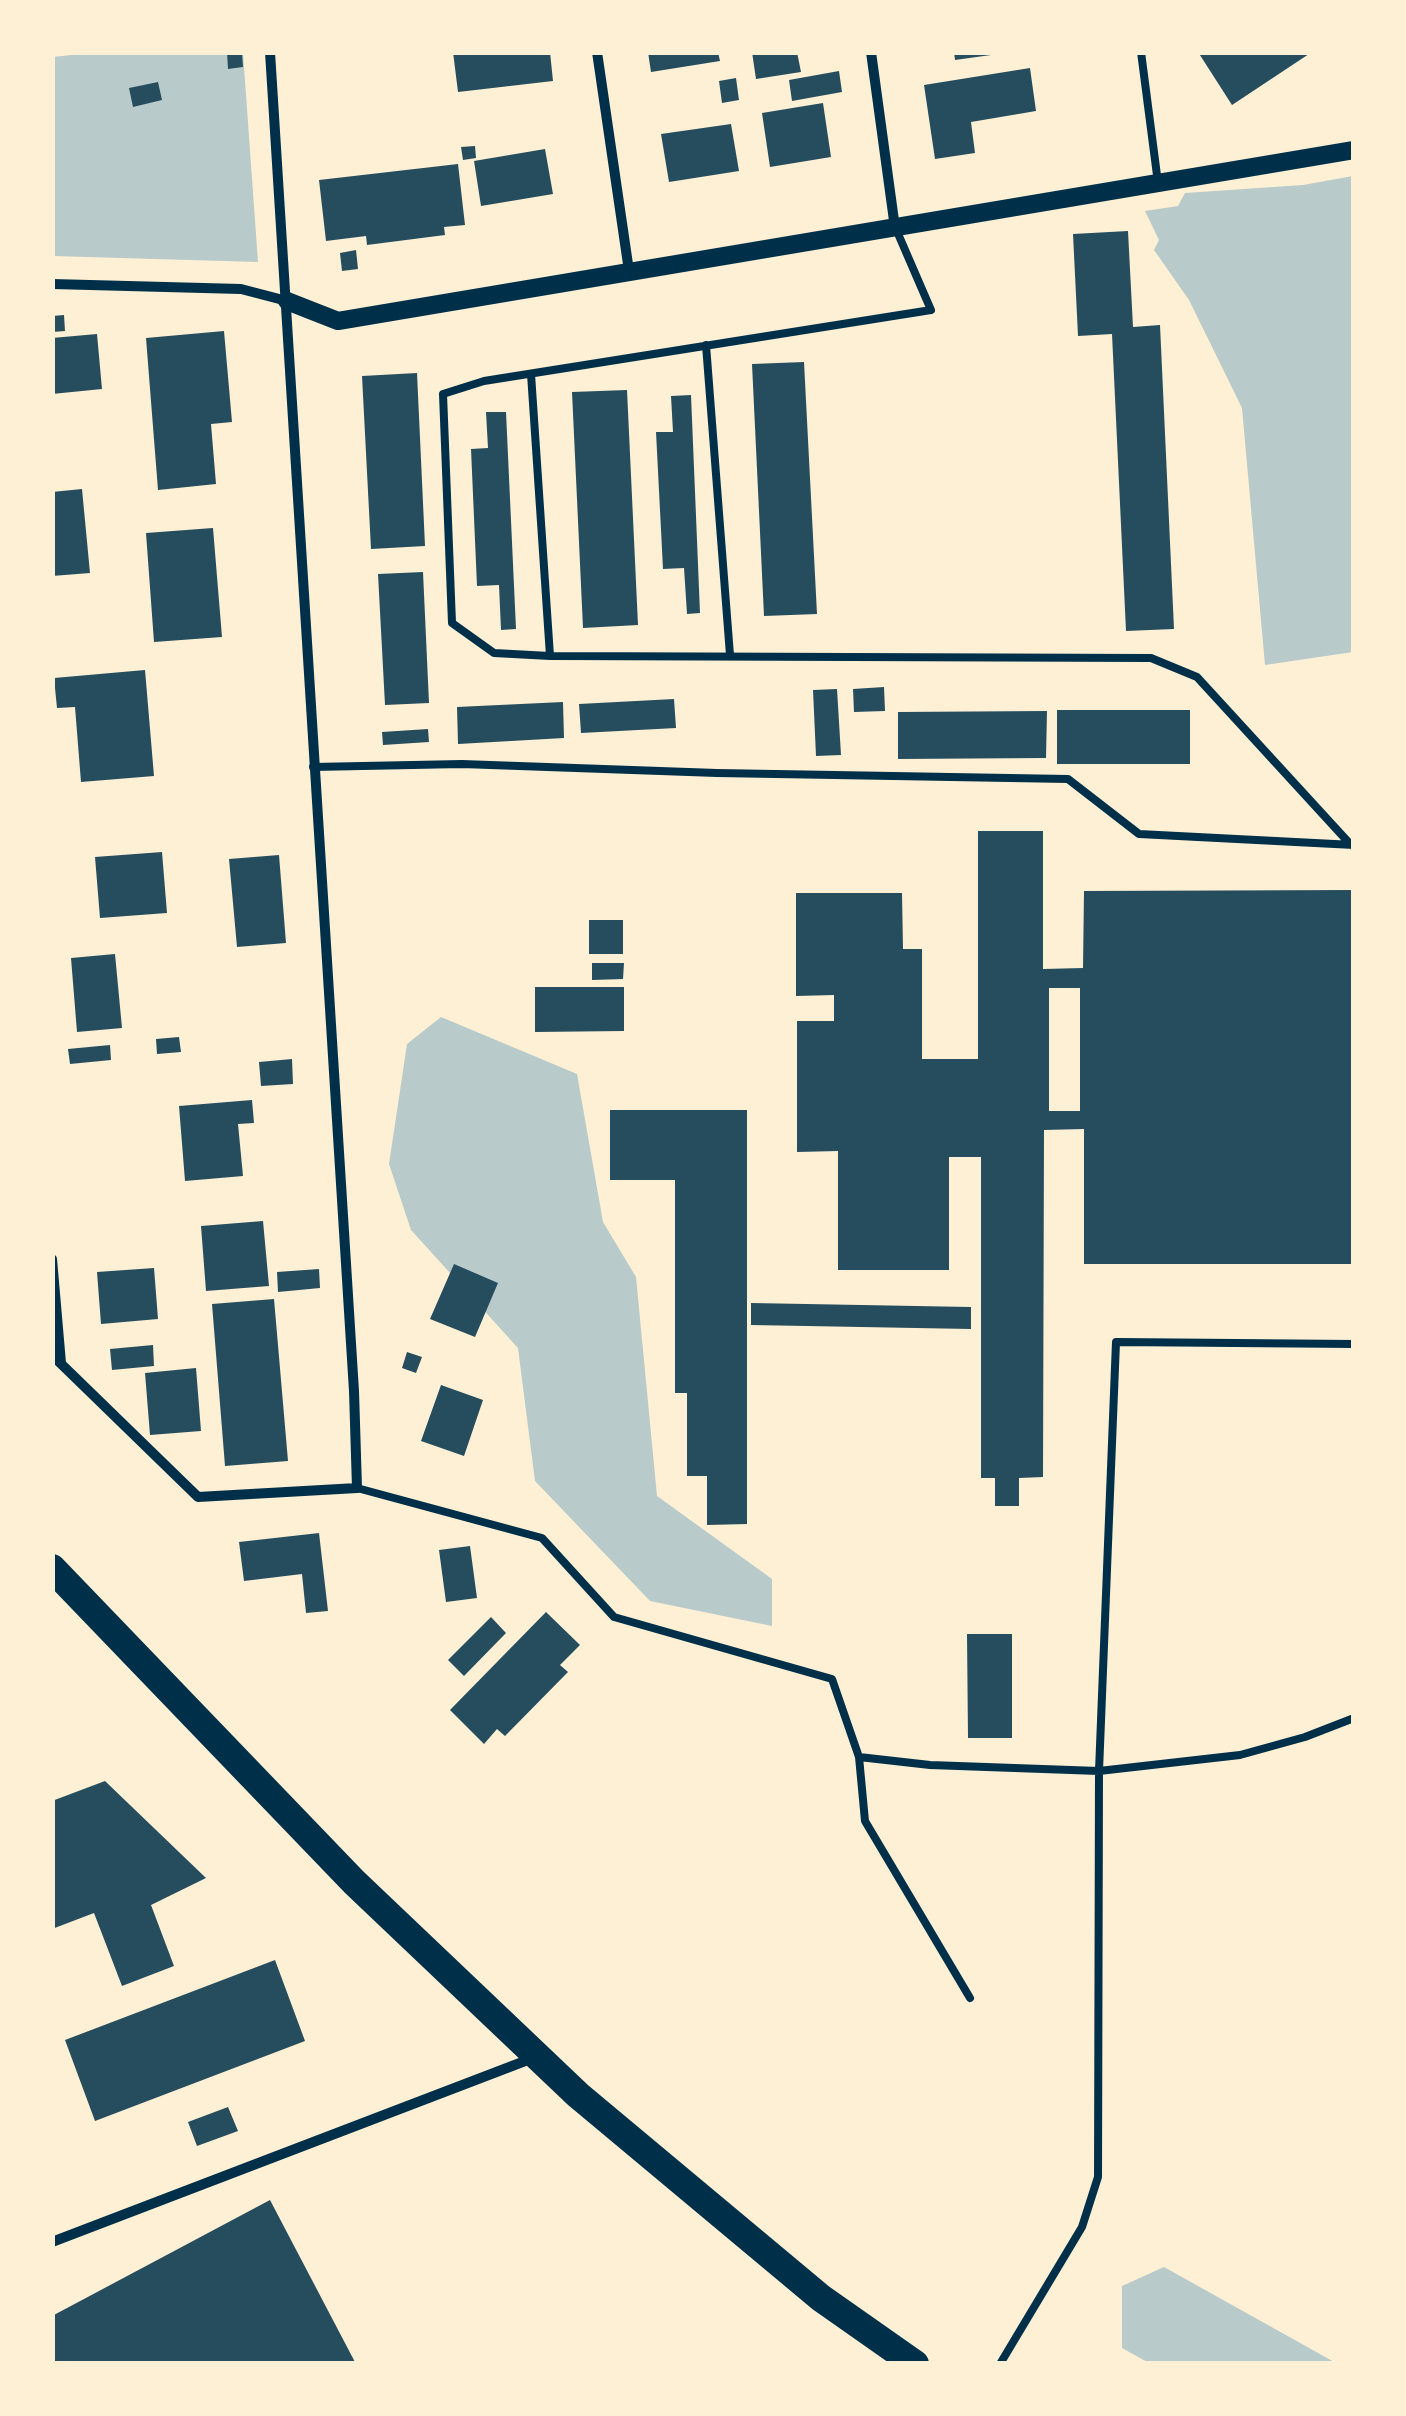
<!DOCTYPE html>
<style>
body{margin:0}
#map{position:relative;width:1406px;height:2416px;overflow:hidden;background:#fdf0d5;font-family:"IBM Plex Sans",sans-serif}
canvas{display:block}
.frame{position:absolute;inset:0;border:55px solid #fdf0d5;pointer-events:none}
</style>
<div id="map">
<canvas width="1406" height="2416"></canvas>
<div class="frame"></div>
</div>
<script>
const ctx = document.querySelector('canvas').getContext('2d');
ctx.lineJoin = 'round';
function fill(path, color) { ctx.fillStyle = color; ctx.fill(path, 'evenodd'); }
const poly = rows => new Path2D(rows.map(r => 'M' + r).join(''));
function trace(path, color, width, dash) { ctx.strokeStyle = color; ctx.lineWidth = width; ctx.lineCap = dash ? 'butt' : 'round'; ctx.setLineDash(dash || []); ctx.stroke(path); }
fill(poly([
 [99,52,243,53,258,262,53,256,53,57],
 [1353,176,1353,652,1265,665,1242,408,1189,300,1154,250,1159,240,1145,211,1178,206,1185,193,1303,185],
 [441,1017,577,1074,603,1222,636,1277,657,1496,772,1579,772,1626,650,1601,535,1481,518,1348,411,1230,389,1164,407,1044],
 [1164,2267,1336,2363,1149,2363,1122,2348,1122,2286]
]), '#b9caca');
fill(poly([
 [227,52,242,52,243,67,228,69],
 [453,52,550,52,553,81,458,92],
 [648,52,718,52,720,61,651,72],
 [752,52,797,52,801,72,756,79],
 [954,52,991,52,991,55,955,60],
 [1198,52,1312,52,1232,105],
 [1030,68,1036,111,971,122,975,153,935,159,924,85],
 [839,71,842,92,792,101,789,80],
 [736,78,739,100,722,103,719,81],
 [158,82,162,100,133,107,129,88],
 [823,103,831,157,770,167,762,113],
 [731,124,739,171,669,182,661,134],
 [475,146,476,158,463,160,461,147],
 [545,149,553,194,481,206,474,161],
 [458,164,465,225,444,227,445,235,367,245,366,236,326,241,319,180],
 [1128,231,1133,327,1160,325,1174,629,1126,631,1112,334,1078,336,1073,234],
 [356,250,358,269,342,271,340,253],
 [64,315,65,331,52,332,52,316],
 [224,331,232,422,211,424,216,484,158,490,146,338],
 [97,334,102,389,52,394,52,338],
 [804,362,817,614,764,616,752,364],
 [417,373,425,546,371,549,362,376],
 [627,390,638,625,583,628,572,392],
 [691,395,700,613,687,614,684,568,663,569,656,432,673,432,671,396],
 [486,412,506,412,516,629,501,630,499,585,477,586,471,449,488,448],
 [82,489,90,573,52,576,52,492],
 [213,528,222,637,154,642,146,533],
 [423,572,429,703,385,705,378,574],
 [145,670,154,776,81,782,75,707,57,708,54,678],
 [884,687,885,711,854,712,853,689],
 [837,689,841,755,816,756,813,690],
 [674,699,676,728,581,733,579,704],
 [563,702,564,738,458,744,457,707],
 [1057,710,1190,710,1190,764,1057,764],
 [1047,711,1046,758,898,759,898,712],
 [428,729,429,742,383,745,382,732],
 [978,831,1043,831,1043,969,1083,968,1084,891,1354,890,1354,1264,1084,1264,1084,1129,1044,1130,1043,1477,1019,1478,1019,1506,995,1506,995,1478,981,1478,981,1157,949,1157,949,1270,838,1270,838,1151,797,1152,797,1021,834,1021,834,995,796,996,796,893,902,893,903,949,922,949,922,1059,978,1059],
 [1049,988,1080,988,1080,1111,1049,1111],
 [162,852,167,913,100,918,95,857],
 [279,855,286,943,237,947,229,859],
 [589,920,623,920,623,954,589,954],
 [115,954,122,1028,77,1032,71,958],
 [592,963,624,963,623,979,592,980],
 [535,987,624,987,624,1031,535,1032],
 [179,1037,181,1052,157,1054,156,1039],
 [110,1045,111,1060,70,1064,68,1049],
 [292,1059,293,1084,261,1086,259,1062],
 [252,1100,254,1123,238,1124,243,1176,185,1181,179,1106],
 [610,1110,747,1110,747,1524,707,1525,707,1476,687,1476,687,1393,675,1393,675,1180,610,1180],
 [263,1221,269,1286,206,1291,201,1226],
 [454,1264,498,1283,475,1337,430,1319],
 [154,1268,158,1319,101,1324,97,1272],
 [319,1269,320,1288,278,1292,277,1272],
 [274,1299,288,1461,225,1466,212,1304],
 [751,1303,971,1307,971,1329,751,1325],
 [153,1345,154,1366,112,1370,110,1349],
 [407,1352,422,1357,416,1373,402,1368],
 [196,1368,201,1431,150,1435,145,1373],
 [441,1385,483,1400,464,1456,421,1441],
 [319,1533,328,1611,306,1613,302,1574,244,1581,239,1542],
 [470,1546,477,1598,446,1602,439,1550],
 [546,1612,580,1645,560,1665,568,1672,505,1736,497,1729,484,1744,450,1710],
 [491,1617,506,1633,464,1676,448,1660],
 [967,1634,1012,1634,1012,1738,968,1738],
 [105,1781,206,1878,151,1905,174,1966,122,1986,94,1913,52,1929,52,1801],
 [275,1960,305,2041,95,2121,65,2040],
 [228,2107,238,2131,197,2146,188,2122],
 [270,2200,356,2364,52,2364,52,2316]
]), '#264d5e');
trace(poly([
 [1141,52,1158,183],
 [896,229,931,310,484,381,443,394,452,623,494,653,550,656,1151,658,1197,677,1351,845],
 [706,345,730,655],
 [531,374,550,656],
 [313,767,462,764,717,773,1068,779,1139,834,1354,845],
 [357,1488,542,1538,614,1617,832,1679,859,1757,930,1765,1099,1771,1116,1342,1354,1344],
 [859,1757,865,1821,970,1998],
 [1000,2364,1082,2227,1098,2177,1099,1771,1240,1755,1305,1737,1354,1718]
]), '#003049', 8);
trace(poly([
 [597,52,629,271],
 [871,52,895,228],
 [52,284,241,289,287,301],
 [52,1259,61,1363],
 [52,1355,198,1497,357,1488,354,1391,270,52],
 [52,2242,533,2058]
]), '#003049', 10);
trace(poly([
 [287,301,338,321,1354,150]
]), '#003049', 18);
trace(poly([
 [52,1568,354,1882,578,2095,821,2298,915,2364]
]), '#003049', 28);
</script>
